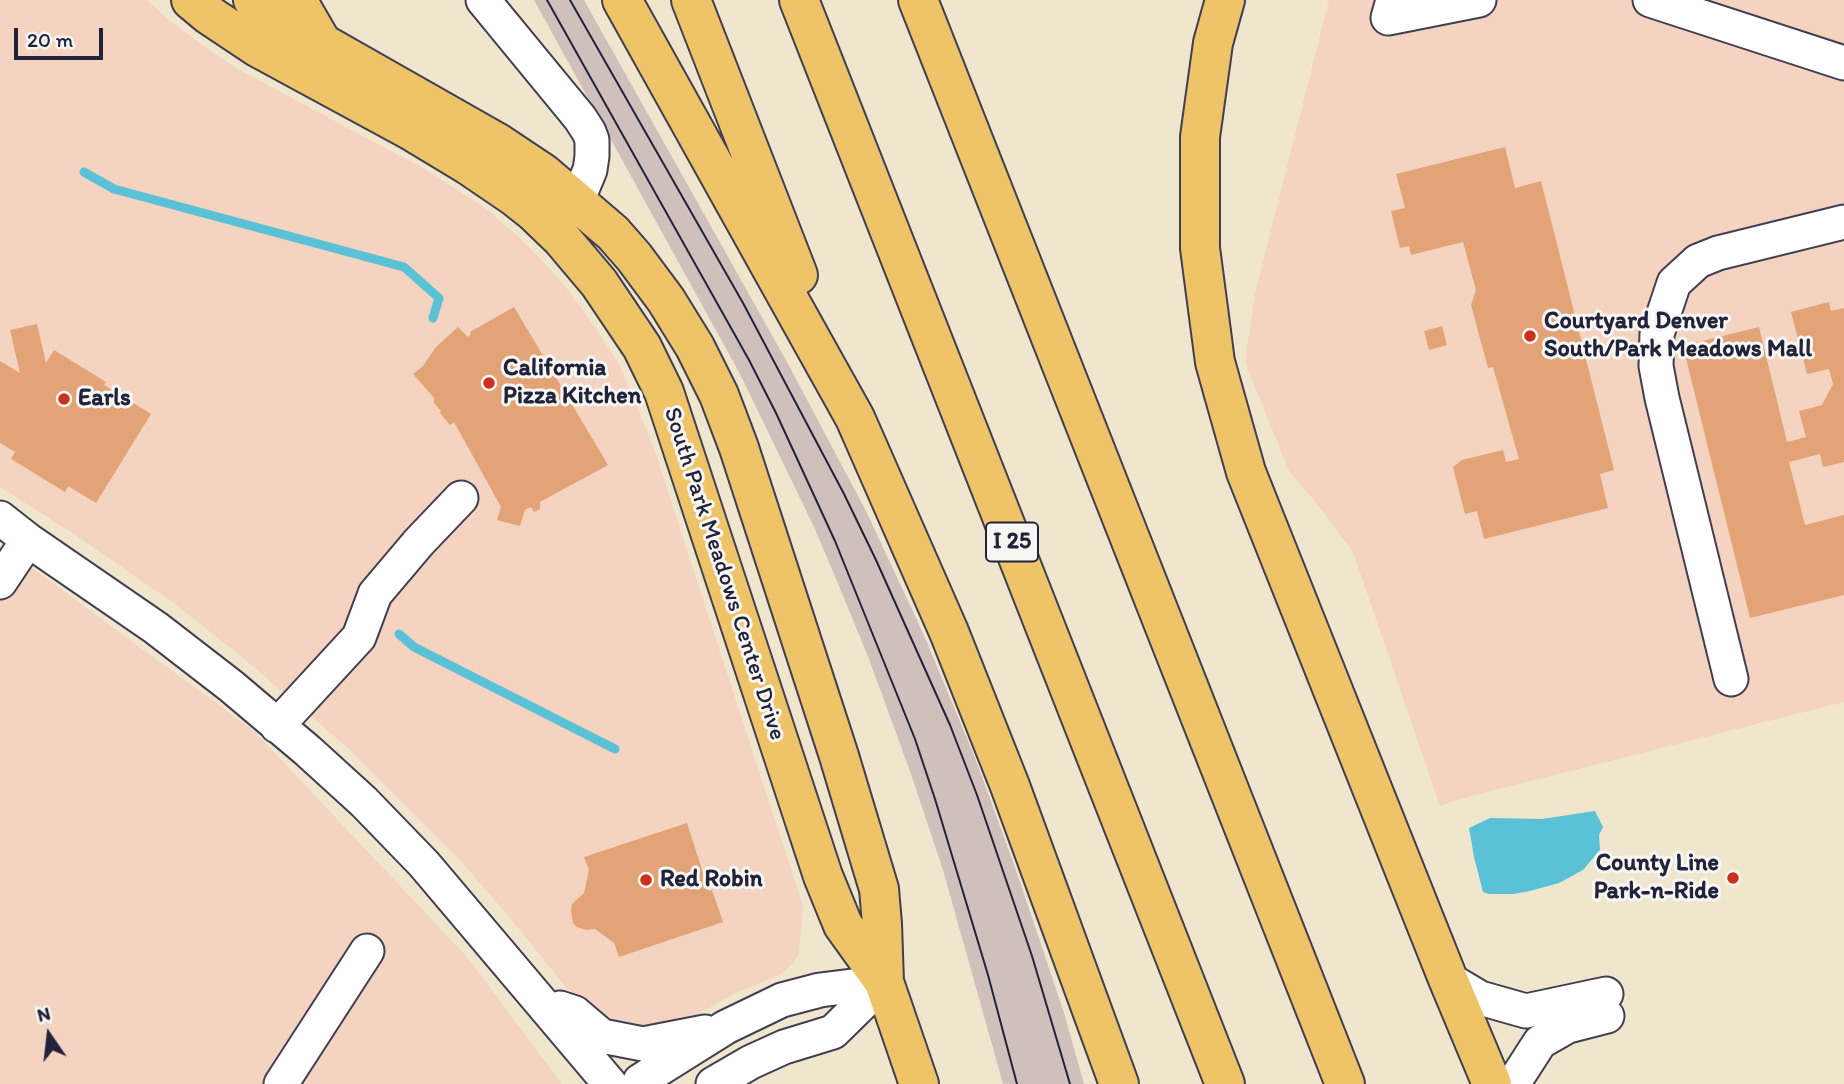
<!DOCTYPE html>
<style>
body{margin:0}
#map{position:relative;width:1844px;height:1084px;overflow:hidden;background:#f0e6ce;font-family:Itim,sans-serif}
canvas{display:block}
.north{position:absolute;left:14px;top:1000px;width:70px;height:70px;-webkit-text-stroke:5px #f6f6f2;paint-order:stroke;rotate:346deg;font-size:19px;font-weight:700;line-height:28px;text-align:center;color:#22223b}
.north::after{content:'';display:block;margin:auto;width:24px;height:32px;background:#22223b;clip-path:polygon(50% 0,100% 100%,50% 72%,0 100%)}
.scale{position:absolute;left:14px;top:28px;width:89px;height:32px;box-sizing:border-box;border:4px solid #22223b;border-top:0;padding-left:9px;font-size:21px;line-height:24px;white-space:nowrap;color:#22223b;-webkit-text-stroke:5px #f6f6f2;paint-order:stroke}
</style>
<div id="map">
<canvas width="1844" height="1084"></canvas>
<div class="north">N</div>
<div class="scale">20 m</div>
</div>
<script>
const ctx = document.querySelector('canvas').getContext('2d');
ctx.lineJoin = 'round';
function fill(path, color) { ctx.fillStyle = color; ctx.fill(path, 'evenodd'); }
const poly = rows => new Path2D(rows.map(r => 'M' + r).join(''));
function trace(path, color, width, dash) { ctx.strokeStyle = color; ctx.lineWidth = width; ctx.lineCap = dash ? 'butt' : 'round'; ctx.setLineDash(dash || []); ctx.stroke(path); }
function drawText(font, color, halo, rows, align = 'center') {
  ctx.font = font + ' Itim,sans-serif'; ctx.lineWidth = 6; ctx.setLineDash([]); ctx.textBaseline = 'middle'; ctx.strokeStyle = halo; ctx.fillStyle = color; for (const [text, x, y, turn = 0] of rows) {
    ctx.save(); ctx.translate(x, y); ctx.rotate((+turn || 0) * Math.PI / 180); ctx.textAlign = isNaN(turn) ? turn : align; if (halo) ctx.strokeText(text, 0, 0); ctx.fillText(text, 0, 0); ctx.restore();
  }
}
fill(poly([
 [0,0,147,0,170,21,215,54,240,70,426,170,471,199,489,211,527,245,562,282,597,330,620,366,652,443,803,906,799,953,792,964,781,974,738,992,680,1024,644,1037,585,1011,511,919,460,860,347,747,243,658,175,604,77,536,0,487],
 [1329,0,1844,0,1844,702,1471,796,1440,806,1353,552,1313,499,1289,471,1245,362,1255,294],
 [0,548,13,554,254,731,468,958,562,1084,0,1084]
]), '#f4d3c0');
fill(poly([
 [534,0,584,0,787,362,866,511,923,633,974,755,1016,870,1064,1013,1084,1084,1003,1084,943,870,911,774,869,659,839,586,814,527,740,374]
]), '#d0c0bc');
fill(poly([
 [1595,811,1603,827,1599,835,1600,850,1583,870,1559,883,1530,891,1513,894,1489,894,1483,892,1474,857,1469,828,1490,818,1542,819]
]), '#5ac1d7');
trace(poly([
 [84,172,114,189,404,267,439,298,433,318],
 [399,634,414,647,615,749]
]), '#5ac1d7', 9);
fill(poly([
 [1505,147,1515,188,1541,181,1614,470,1600,474,1608,508,1484,539,1477,511,1465,514,1453,467,1462,460,1503,450,1506,462,1519,459,1493,367,1488,368,1471,305,1476,290,1463,242,1411,255,1409,246,1400,248,1391,211,1405,208,1396,174],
 [1829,302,1831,311,1844,308,1844,462,1823,467,1820,454,1789,462,1805,525,1844,515,1844,595,1750,618,1683,346,1759,327,1787,442,1806,437,1799,411,1822,405,1833,384,1829,369,1807,374,1791,312],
 [514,307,608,465,540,502,540,509,534,512,531,507,525,510,520,526,497,520,501,507,454,422,450,425,440,413,441,411,434,403,434,398,413,374,423,366,436,347,458,327,468,337,471,334,470,332],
 [37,324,46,363,54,350,106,382,104,385,151,414,96,503,68,486,65,492,11,459,15,452,0,443,0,361,20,373,10,330],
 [1442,326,1447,345,1429,350,1424,331],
 [687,823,709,891,712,890,723,922,619,957,614,943,595,929,586,930,577,927,573,923,571,910,572,904,584,893,589,870,584,857]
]), '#e2a376');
const minor = poly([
 [483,0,580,118,589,132,592,140,592,156,590,170,577,201],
 [1393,0,1388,18,1479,0],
 [1650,0,1844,63],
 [0,518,28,540,156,628,231,686,308,751,364,802,424,864,610,1084],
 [0,582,28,540],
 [1731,679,1662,398,1656,366,1657,334,1674,283,1698,261,1718,253,1844,222],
 [277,726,359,637,375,594,419,542,461,498],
 [1448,979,1480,998,1526,1011,1606,994],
 [560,1008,575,1013,602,1036,643,1044,705,1032],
 [281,1084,367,951],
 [639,1084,640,1081,726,1027,782,1000,820,990,884,982],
 [713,1084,751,1062,784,1047,833,1032,884,982],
 [1513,1084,1540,1042,1568,1026,1607,1016]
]);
const major = poly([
 [191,0,209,15,257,47,410,130,468,165,515,197,534,212,561,238,599,283,642,347,664,392,823,876,843,925,884,982,919,1084],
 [253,0,322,43,498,143,543,173,613,233,634,257,666,300,695,347,719,395,739,448,839,756,879,889,882,924,884,982]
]);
const highway = poly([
 [297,0,322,43],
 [622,0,855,418,949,632,1010,786,1119,1084],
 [691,0,798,275],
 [799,0,1225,1084],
 [918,0,1345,1084],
 [1225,0,1213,43,1200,137,1200,248,1215,362,1246,472,1448,979,1492,1084]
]);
trace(minor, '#413f51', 37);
trace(major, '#413f51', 42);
trace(highway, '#413f51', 42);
trace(minor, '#fff', 33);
trace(major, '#efc469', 38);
trace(highway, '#efc469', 38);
trace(poly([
 [547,0,749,360,776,413,835,541,915,739,935,799,988,975,1017,1084],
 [570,0,743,303,844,494,876,560,950,725,977,795,1032,956,1070,1084]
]), '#22223b', 2);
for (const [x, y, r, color] of [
 [1530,336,7,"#c8321e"],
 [489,383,7,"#c8321e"],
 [64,399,7,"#c8321e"],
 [1733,878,7,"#c8321e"],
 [646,880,7,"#c8321e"]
]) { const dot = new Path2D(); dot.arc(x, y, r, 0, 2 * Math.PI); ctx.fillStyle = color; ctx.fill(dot); trace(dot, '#f6f6f2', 2.5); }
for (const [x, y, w] of [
 [1012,542,52]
]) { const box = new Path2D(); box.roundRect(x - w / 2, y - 19.5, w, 39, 5); ctx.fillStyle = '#f6f6f2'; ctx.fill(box); trace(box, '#22223b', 2); }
drawText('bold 23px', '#22223b', null, [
 ["I 25",1012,542]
]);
drawText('bold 24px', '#22223b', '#f6f6f2', [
 ["Courtyard Denver",1544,322],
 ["South/Park Meadows Mall",1544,350],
 ["California",503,369],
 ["Pizza Kitchen",503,397],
 ["Earls",78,399],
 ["County Line",1719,864,"right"],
 ["Park-n-Ride",1719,892,"right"],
 ["Red Robin",660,880]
], 'left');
drawText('24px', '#22223b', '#f6f6f2', [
 ["South Park Meadows Center Drive",724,574,72]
]);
</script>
